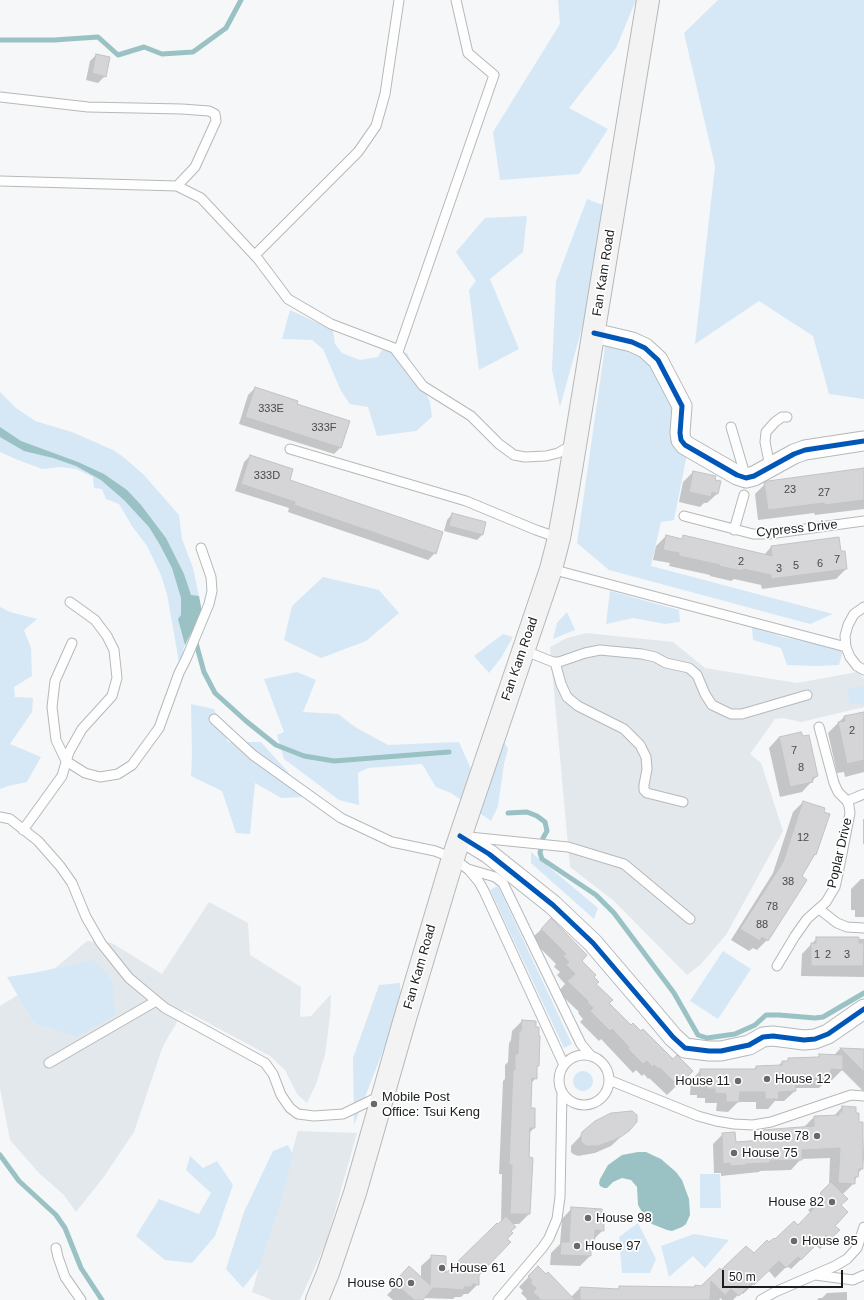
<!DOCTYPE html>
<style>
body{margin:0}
#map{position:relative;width:864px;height:1300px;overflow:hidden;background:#f5f7f9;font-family:Arial,sans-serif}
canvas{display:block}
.scale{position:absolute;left:722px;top:1270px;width:121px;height:18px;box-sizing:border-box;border:2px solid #1c1d1e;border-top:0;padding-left:5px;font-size:12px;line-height:14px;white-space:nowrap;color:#1c1d1e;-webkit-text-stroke:3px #fff;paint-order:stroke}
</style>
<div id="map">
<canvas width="864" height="1300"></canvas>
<div class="scale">50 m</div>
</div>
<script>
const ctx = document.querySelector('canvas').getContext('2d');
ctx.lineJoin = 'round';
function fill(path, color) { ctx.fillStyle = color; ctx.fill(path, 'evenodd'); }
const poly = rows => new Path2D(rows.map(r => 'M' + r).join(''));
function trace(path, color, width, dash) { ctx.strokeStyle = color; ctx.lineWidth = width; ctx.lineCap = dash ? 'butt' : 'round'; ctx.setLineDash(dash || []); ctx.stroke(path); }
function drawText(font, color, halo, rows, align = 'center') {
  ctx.font = font + ' Arial,sans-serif'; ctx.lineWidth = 3.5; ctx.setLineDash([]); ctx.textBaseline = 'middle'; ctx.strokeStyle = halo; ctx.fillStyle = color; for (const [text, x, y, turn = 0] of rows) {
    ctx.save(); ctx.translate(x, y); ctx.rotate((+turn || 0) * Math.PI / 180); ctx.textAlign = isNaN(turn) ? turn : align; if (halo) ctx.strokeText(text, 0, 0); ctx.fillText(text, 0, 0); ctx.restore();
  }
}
fill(poly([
 [586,633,673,642,705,668,797,683,857,672,864,678,864,707,801,722,783,718,775,719,750,754,761,763,783,831,726,935,701,964,687,975,614,901,570,867,550,647,567,638],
 [209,902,248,923,250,955,301,987,300,1017,311,1016,331,994,330,1016,325,1055,316,1084,307,1103,297,1094,285,1070,270,1056,184,1010,163,1046,134,1132,103,1178,76,1212,64,1195,39,1173,10,1140,0,1088,0,1006,39,982,87,941,112,943,162,974],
 [298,1131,357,1133,326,1243,300,1300,272,1300,252,1292]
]), '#e3e8ed');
fill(poly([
 [558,0,636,0,616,48,569,108,608,129,579,174,500,180,493,132,560,24],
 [718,0,864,0,864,399,829,394,813,336,759,301,695,344,715,166,684,33],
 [587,199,605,206,584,321,560,407,552,370,556,281],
 [527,216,523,252,490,279,519,349,479,370,469,290,476,281,456,252,485,218],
 [290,310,333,330,335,344,342,353,360,360,378,357,382,350,407,353,430,402,432,417,416,431,377,436,368,407,350,404,341,391,323,349,312,340,282,339],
 [606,340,632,348,647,360,662,383,674,406,687,454,674,520,661,522,651,566,833,614,810,624,609,570,577,543],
 [0,392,16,408,35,421,72,432,113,450,122,456,143,474,179,515,182,539,193,568,199,596,191,596,181,603,186,644,183,649,186,656,179,662,167,594,161,575,147,546,132,526,119,504,106,499,102,489,94,488,93,477,76,469,61,467,42,469,18,460,0,452],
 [323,577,379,590,399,613,366,641,321,658,284,640,292,606],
 [610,591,679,610,680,622,665,624,633,618,606,624],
 [0,607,10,612,37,619,24,630,31,648,32,676,14,687,15,697,33,698,32,712,10,744,41,757,27,782,8,786,0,789],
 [567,612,575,630,553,639,557,623],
 [752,627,783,637,843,650,839,665,816,666,787,665,781,648,753,640],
 [503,634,513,637,501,658,489,673,474,656],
 [297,672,316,680,303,712,338,714,355,727,388,745,459,742,474,776,498,731,508,749,504,764,498,806,491,821,451,793,436,787,422,764,368,768,358,773,359,805,339,800,284,759,277,735,284,732,264,679],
 [864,687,864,704,850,704,847,688],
 [191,704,214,709,228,742,261,742,288,772,302,797,281,798,255,783,250,834,236,833,222,791,191,776,192,754],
 [531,852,598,908,594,919,531,863],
 [498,886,572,1044,564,1048,490,890],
 [723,951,751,969,718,1019,690,1001],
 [95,960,113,982,115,1015,77,1037,34,1023,7,977,33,973],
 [400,983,401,1005,354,1125,353,1058,379,985],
 '573 1081a10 10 0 1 1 20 0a10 10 0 1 1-20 0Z',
 [288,1145,293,1155,283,1194,259,1268,243,1288,226,1269,244,1212,273,1151],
 [190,1156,203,1168,217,1161,233,1185,215,1236,192,1263,165,1260,136,1236,159,1199,199,1214,211,1193,186,1170],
 [700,1174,720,1174,721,1208,700,1208],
 [638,1223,656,1259,650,1273,622,1273,619,1237],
 [694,1234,729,1240,705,1268,693,1256,669,1277,661,1246]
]), '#d6e8f6');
fill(poly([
 [0,427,21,441,78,462,104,474,127,490,141,505,166,538,184,574,191,595,199,596,202,612,185,645,178,619,181,615,181,598,172,568,160,545,149,527,124,500,101,480,76,466,53,458,24,451,0,437],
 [638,1152,646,1152,661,1159,676,1172,682,1180,689,1199,690,1215,686,1224,682,1227,672,1231,667,1230,652,1224,646,1219,638,1205,637,1187,631,1180,622,1178,613,1182,607,1188,604,1188,600,1186,599,1183,600,1179,608,1165,622,1155]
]), '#9ac2c4');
fill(poly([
 [96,55,105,76,98,83,86,80,90,61],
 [255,388,296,405,340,448,334,454,239,424,248,395],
 [250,456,289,480,435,553,428,560,288,512,289,508,235,491,244,462],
 [864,470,864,509,815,515,814,513,758,520,755,494,765,484],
 [693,472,713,481,718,493,707,503,704,503,700,507,679,502,683,482],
 [452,514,482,535,477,540,444,531,447,520],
 [666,536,681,540,684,537,764,555,771,547,840,553,846,569,836,579,762,589,761,585,734,579,731,581,710,576,710,575,669,566,670,563,653,560,656,546],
 [864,713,864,772,845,777,844,772,837,773,828,733,844,717],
 [779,737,817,776,802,792,780,797,769,748],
 [803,802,816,854,811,859,767,940,757,950,753,948,749,951,731,940,773,873,793,812],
 [863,819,864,819,864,844,863,844],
 [861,879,864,879,864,917,855,917,855,910,851,910,851,889],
 [551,920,593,977,595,984,608,1003,631,1026,673,1061,692,1071,667,1095,649,1078,648,1079,644,1074,642,1076,636,1070,633,1073,601,1039,599,1041,580,1022,583,1019,578,1013,579,1012,558,992,565,984,557,975,560,972,554,967,556,964,531,939],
 [817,938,864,939,864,977,801,976,802,954],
 [522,1021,538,1066,536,1068,536,1078,531,1083,530,1109,534,1128,529,1133,529,1214,519,1224,512,1224,506,1239,478,1275,478,1284,468,1294,464,1294,461,1297,455,1297,453,1299,423,1298,422,1300,393,1300,387,1295,392,1290,390,1288,409,1267,421,1278,421,1266,432,1256,445,1275,501,1223,502,1174,499,1174,503,1081,505,1079,505,1065,508,1062,509,1043,511,1040,512,1031],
 [840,1049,864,1050,864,1092,842,1070,832,1080,828,1079,819,1088,796,1088,795,1091,784,1101,775,1101,768,1109,756,1109,756,1102,738,1102,728,1112,716,1111,717,1103,705,1103,705,1098,697,1098,697,1095,690,1095,691,1080,701,1070,753,1070,756,1067,777,1067,782,1062,786,1062,789,1059,817,1058,820,1055,834,1055],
 [842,1107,855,1114,861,1136,863,1136,864,1158,862,1169,858,1173,854,1183,844,1193,841,1193,840,1205,834,1226,838,1230,820,1249,816,1245,791,1269,787,1266,775,1278,768,1270,743,1294,741,1292,733,1300,722,1300,721,1298,719,1300,526,1300,527,1299,521,1293,523,1291,519,1287,538,1267,571,1297,580,1288,617,1290,620,1287,693,1288,695,1286,702,1287,721,1271,754,1255,798,1226,811,1213,808,1210,813,1206,811,1204,829,1186,830,1158,801,1159,791,1170,760,1171,759,1172,721,1176,721,1173,714,1173,713,1144,723,1134,735,1143,753,1141,763,1131,804,1127,814,1117,834,1116],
 [589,1127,626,1132,611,1146,595,1153,578,1156,573,1154,571,1152,571,1146],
 [572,1208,603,1230,593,1240,593,1249,590,1252,590,1256,580,1266,550,1265,551,1253,560,1244,562,1219],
 [847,1292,847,1300,817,1300,819,1298,822,1298,827,1293]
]), '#0003');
trace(poly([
 [0,40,54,40,98,37,118,55,144,47,162,54,193,52,226,28,241,0],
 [191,625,204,672,215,693,246,721,276,745,304,756,334,761,449,752],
 [508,813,527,812,537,816,545,822,547,831,543,838,540,853,542,859,596,895,614,913,674,993,698,1035,707,1038,735,1034,755,1025,766,1015,779,1015,815,1018,823,1017,864,993],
 [0,1155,19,1181,56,1215,65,1228,81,1268,102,1300]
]), '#9ac2c4', 5);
const building = poly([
 [96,54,110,57,106,77,92,73,96,54],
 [255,387,298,401,297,404,350,421,341,448,245,417,255,387],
 [250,455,293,469,290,480,443,532,436,554,294,505,295,502,241,484,250,455],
 [864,468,864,500,825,505,824,503,768,510,764,483,768,481,864,468],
 [693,471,716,476,715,480,721,481,718,494,712,492,711,497,689,492,693,471],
 [452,513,486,522,483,535,449,526,452,513],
 [666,535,682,539,683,535,772,556,771,546,839,537,841,551,845,551,847,569,771,579,771,575,743,569,742,571,719,566,720,565,679,556,679,553,663,550,666,535],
 [864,712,864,760,847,764,838,722,845,721,844,716,864,712],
 [801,732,803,736,809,735,818,776,812,778,813,782,790,787,779,737,801,732],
 [803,801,825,808,824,812,830,814,816,855,815,854,802,876,807,880,768,941,762,937,760,941,740,929,783,862,803,801],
 [551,918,587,955,582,961,596,975,594,977,599,982,596,984,613,1000,609,1003,631,1025,633,1023,641,1031,643,1029,673,1059,677,1055,693,1071,678,1086,660,1068,659,1069,654,1065,652,1067,647,1061,643,1064,628,1049,629,1047,612,1029,610,1031,590,1011,593,1008,587,1002,588,1001,567,981,575,974,566,965,569,962,563,956,566,954,541,929,551,918],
 [816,937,859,937,859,943,864,943,863,966,811,966,811,943,816,943,816,937],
 [522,1020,536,1021,536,1027,539,1027,539,1036,540,1036,539,1066,537,1066,537,1079,532,1078,531,1108,535,1108,535,1128,530,1128,529,1157,533,1158,530,1214,510,1214,512,1165,509,1165,513,1070,515,1070,515,1054,518,1054,519,1031,521,1031,522,1020],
 [840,1048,864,1049,864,1072,840,1048],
 [819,1054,843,1055,843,1070,831,1069,830,1079,804,1078,804,1081,795,1081,796,1091,778,1092,779,1099,765,1099,765,1092,740,1092,739,1102,726,1102,726,1094,715,1093,715,1089,706,1089,707,1086,700,1086,700,1069,756,1069,756,1066,782,1065,782,1061,788,1061,788,1058,819,1057,819,1054],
 [842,1106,856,1107,856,1113,859,1113,859,1122,863,1122,863,1169,859,1169,858,1177,855,1177,855,1184,838,1183,840,1148,802,1150,802,1160,770,1161,770,1163,746,1164,746,1165,730,1166,730,1163,723,1164,722,1133,735,1132,736,1142,763,1140,762,1130,814,1126,814,1116,839,1115,839,1112,842,1112,842,1106],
 [632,1111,637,1115,637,1122,629,1131,622,1136,614,1140,598,1146,586,1146,581,1142,581,1135,582,1132,595,1121,611,1113,632,1111],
 [831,1182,848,1199,841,1205,848,1212,835,1226,840,1230,830,1239,826,1235,801,1260,798,1257,786,1268,779,1261,754,1285,752,1283,739,1296,731,1289,725,1295,711,1281,710,1300,580,1300,580,1287,619,1289,619,1286,695,1287,695,1285,701,1286,720,1268,721,1270,746,1246,754,1253,767,1240,769,1242,774,1238,775,1239,794,1221,798,1225,820,1202,817,1200,822,1195,820,1193,831,1182],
 [571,1207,602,1209,602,1215,604,1216,604,1231,595,1230,594,1250,591,1250,591,1256,560,1255,561,1242,569,1242,571,1207],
 [506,1216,516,1227,511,1231,513,1233,507,1239,511,1242,479,1275,479,1285,472,1284,472,1287,464,1287,464,1290,433,1288,423,1300,414,1300,396,1284,401,1279,399,1277,409,1266,430,1285,431,1255,446,1256,446,1273,497,1223,498,1224,506,1216],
 [538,1266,546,1274,548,1272,575,1300,541,1300,533,1292,536,1288,530,1283,532,1281,528,1276,538,1266]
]);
fill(building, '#d5d4d6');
trace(building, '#c2c3c4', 1);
const lane = poly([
 [0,97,88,107,182,109,209,111,215,114,216,121,195,167,177,186],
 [0,181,177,186,201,198,258,259,288,299,331,324,394,348,423,386,471,416,499,444,514,455,525,457,546,456,558,453,574,444],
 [255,255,358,152,376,126,385,94,399,0],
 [398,352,494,75,468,53,456,0],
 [731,427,746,478],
 [290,449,466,501,536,530,559,538],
 [770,467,765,442,766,432,775,422,782,417,787,417],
 [684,516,753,534,769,534,864,521],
 [734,530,744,495],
 [551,569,846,647],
 [864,607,854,614,848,625,845,636,846,647,850,657,857,666,864,670],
 [72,643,55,681,52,707,56,740,66,761,85,773,100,777,118,774,132,765,159,728,179,673,187,657,209,604,212,591,211,577,201,548],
 [523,650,553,662,559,662,585,653,600,650,642,654,655,657,666,663,689,668,697,675,705,694,712,705,731,714,742,714,807,695],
 [555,662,561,684,567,697,578,706,624,729,640,745,646,757,647,769,644,785,644,790,647,793,683,802],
 [214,719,253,755,341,818,392,842,435,851,453,858,469,870,479,882,484,891,564,1065],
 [847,801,864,794],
 [0,817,10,819,38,841,60,866,72,883,86,917,101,943,129,978,165,1008,265,1063,273,1074,281,1095,290,1108,298,1114,314,1116,343,1114,374,1099,379,1095],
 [23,830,62,776,69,752,82,729,112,696,117,678,114,650,107,636,95,620,70,602],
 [469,837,568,847,624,864,690,919],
 [468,869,495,877,503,883,581,1044,591,1056],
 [819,909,837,923,847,927,864,928],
 [777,966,795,936,807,919,826,902,835,887,838,874,850,813,849,806,847,801,838,792,834,783,819,727],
 '559 1080a25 25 0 1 1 50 0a25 25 0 1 1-50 0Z',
 [49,1063,156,1001],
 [609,1080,698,1116,716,1121,734,1124,753,1125,771,1122,851,1095,864,1096],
 [56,1248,58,1257,65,1277,81,1300],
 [815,1275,853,1280,864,1275],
 [498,1300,543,1247,549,1238,557,1219,560,1197,562,1093],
 [761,1300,775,1292,835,1266,847,1259,857,1248,864,1227]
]);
const street = poly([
 [594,333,632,342,645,348,658,360,682,406,680,433,681,440,685,445,737,475,746,478,754,476,794,454,805,450,864,441],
 [460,836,489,854,553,905,593,943,646,1005,673,1037,685,1048,709,1051,721,1051,749,1045,763,1037,773,1036,804,1040,815,1039,828,1034,864,1009]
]);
const secondary = poly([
 [317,1300,328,1273,355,1193,404,1022,453,858,551,569,559,538,567,494,648,0]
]);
trace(lane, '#b6b8b9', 11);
trace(street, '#b6b8b9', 21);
trace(secondary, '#b6b8b9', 24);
trace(lane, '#fefefe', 9);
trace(street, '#fefefe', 19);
trace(secondary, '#f4f3f3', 22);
trace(poly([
 [594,333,632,342,645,348,658,360,682,406,680,433,681,440,685,445,737,475,746,478,754,476,794,454,805,450,864,441],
 [460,836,489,854,553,905,593,943,646,1005,673,1037,685,1048,709,1051,721,1051,749,1045,763,1037,773,1036,804,1040,815,1039,828,1034,864,1009]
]), '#0057b8', 5);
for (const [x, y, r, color] of [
 [767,1079,4,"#68696b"],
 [738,1081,4,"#68696b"],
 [374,1104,4,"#68696b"],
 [817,1136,4,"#68696b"],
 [734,1153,4,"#68696b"],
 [832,1202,4,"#68696b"],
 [588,1218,4,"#68696b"],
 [794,1241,4,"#68696b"],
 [577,1246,4,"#68696b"],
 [442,1268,4,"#68696b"],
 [411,1283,4,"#68696b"]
]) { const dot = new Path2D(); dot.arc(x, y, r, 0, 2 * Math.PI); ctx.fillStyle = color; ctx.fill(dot); trace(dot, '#fff', 1.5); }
drawText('11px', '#4a4b4c', null, [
 ["333E",271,409],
 ["333F",324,428],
 ["333D",267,476],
 ["23",790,490],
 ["27",824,493],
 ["7",837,560],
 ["2",741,562],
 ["6",820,564],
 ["5",796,566],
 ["3",779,569],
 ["2",852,731],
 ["7",794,751],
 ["8",801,768],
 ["12",803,838],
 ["38",788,882],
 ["78",772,907],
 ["88",762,925],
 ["1",817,955],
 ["2",828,955],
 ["3",847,955]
]);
drawText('13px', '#1c1d1e', '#fff', [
 ["Fan Kam Road",604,273,-81],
 ["Cypress Drive",797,529,-6],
 ["Fan Kam Road",520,659,-71],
 ["Poplar Drive",840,853,-77],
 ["Fan Kam Road",420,967,-74]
]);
drawText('13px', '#1c1d1e', '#fff', [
 ["House 12",775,1079],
 ["House 11",730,1081,"right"],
 ["Mobile Post",382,1097],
 ["Office: Tsui Keng",382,1112],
 ["House 78",809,1136,"right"],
 ["House 75",742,1153],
 ["House 82",824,1202,"right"],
 ["House 98",596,1218],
 ["House 85",802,1241],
 ["House 97",585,1246],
 ["House 61",450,1268],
 ["House 60",403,1283,"right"]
], 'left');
</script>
